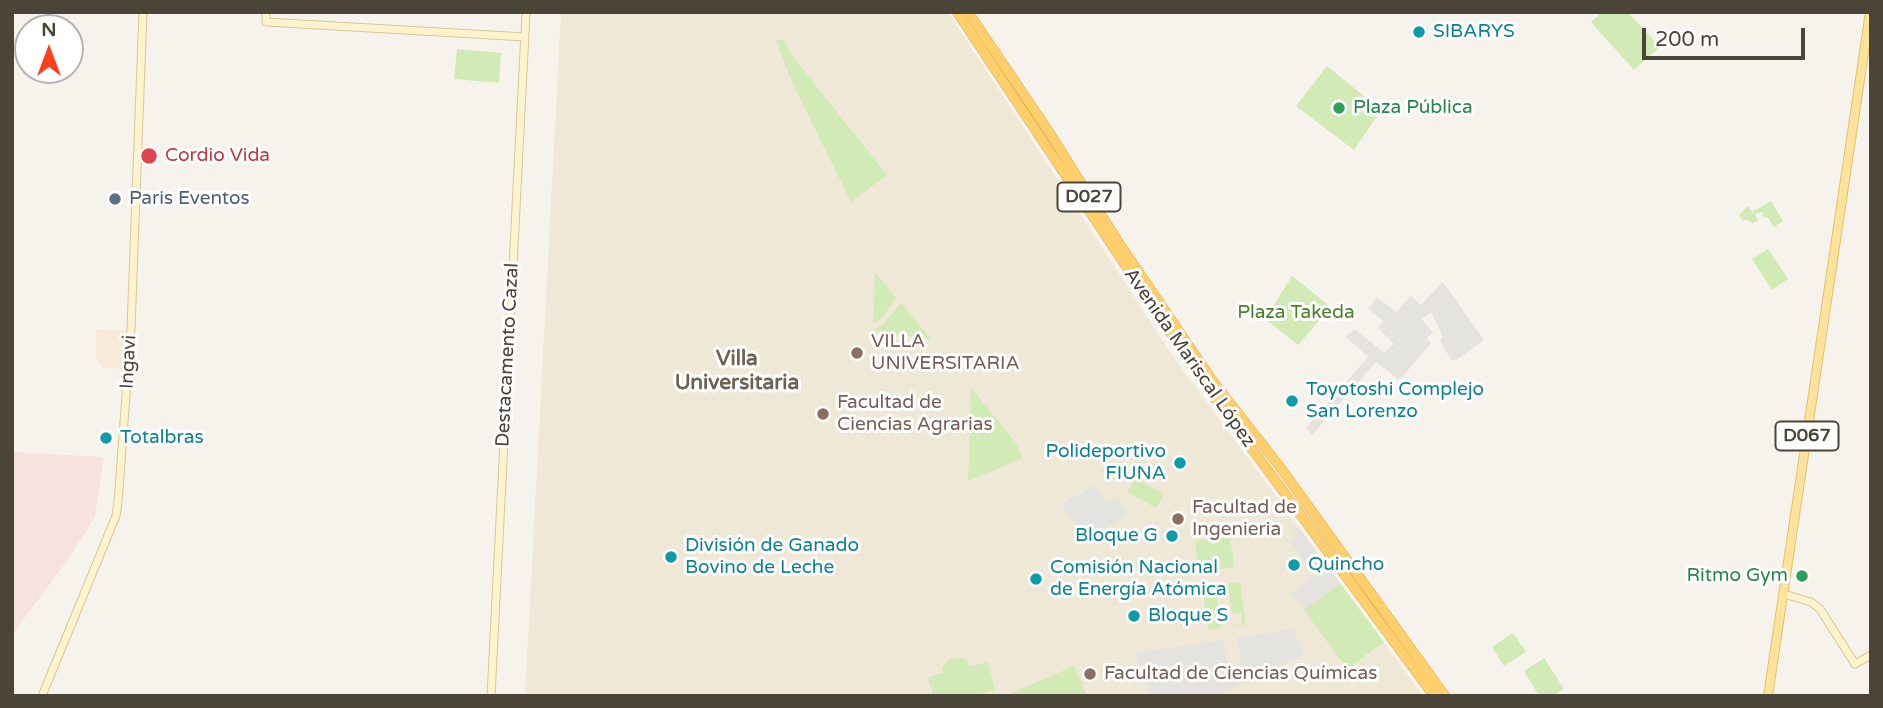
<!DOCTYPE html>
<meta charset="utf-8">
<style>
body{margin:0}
#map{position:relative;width:1883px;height:708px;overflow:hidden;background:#f6f3ec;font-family:"Varela Round",sans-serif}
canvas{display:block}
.frame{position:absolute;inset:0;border:14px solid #4b4439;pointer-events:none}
.north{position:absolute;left:14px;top:14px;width:70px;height:70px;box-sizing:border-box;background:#fff;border:2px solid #b7b4b0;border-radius:50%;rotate:0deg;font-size:19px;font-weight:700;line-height:28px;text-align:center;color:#4b4439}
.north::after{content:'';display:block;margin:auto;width:24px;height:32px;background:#fc3f1d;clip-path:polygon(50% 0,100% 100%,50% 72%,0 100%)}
.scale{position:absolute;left:1642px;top:28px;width:163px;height:32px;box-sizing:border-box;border:4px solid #4b4439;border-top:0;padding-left:9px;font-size:21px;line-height:24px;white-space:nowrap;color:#4b4439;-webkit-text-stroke:5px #fff;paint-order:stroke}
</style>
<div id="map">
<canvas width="1883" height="708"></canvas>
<div class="frame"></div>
<div class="north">N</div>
<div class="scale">200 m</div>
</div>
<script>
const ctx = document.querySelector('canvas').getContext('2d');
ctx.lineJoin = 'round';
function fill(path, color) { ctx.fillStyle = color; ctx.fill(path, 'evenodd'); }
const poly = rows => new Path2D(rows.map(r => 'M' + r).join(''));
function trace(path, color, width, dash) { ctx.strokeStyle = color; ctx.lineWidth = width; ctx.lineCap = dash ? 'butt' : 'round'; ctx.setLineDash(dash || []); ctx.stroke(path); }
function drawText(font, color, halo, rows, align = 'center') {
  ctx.font = font + ' "Varela Round",sans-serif'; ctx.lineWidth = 6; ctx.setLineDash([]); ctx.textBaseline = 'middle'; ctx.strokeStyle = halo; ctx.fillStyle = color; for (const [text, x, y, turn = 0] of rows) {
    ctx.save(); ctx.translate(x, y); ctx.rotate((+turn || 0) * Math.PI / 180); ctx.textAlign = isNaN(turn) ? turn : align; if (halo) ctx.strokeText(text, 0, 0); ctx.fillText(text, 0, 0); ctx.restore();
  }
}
fill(poly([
 [96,329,124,330,123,369,103,368,96,358]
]), '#f7ead8');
fill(poly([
 [561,12,948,12,1172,355,1423,696,525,696]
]), '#efe8d6');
fill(poly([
 [12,452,104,457,95,517,69,558,12,635]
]), '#f6e3e0');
fill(poly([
 [1602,12,1628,12,1660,47,1634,70,1591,22],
 [783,39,789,52,887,175,851,202,792,82,776,41],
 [457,49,501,53,499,83,454,79],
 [1327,66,1381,110,1354,150,1296,106],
 [1771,201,1783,221,1774,227,1768,218,1762,216,1763,212,1755,214,1758,221,1752,223,1746,219,1743,221,1739,215,1748,206,1754,214,1753,211],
 [1768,249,1788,279,1772,290,1752,259],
 [875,272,896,298,881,319,873,323],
 [1292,276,1331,307,1298,345,1265,319],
 [900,304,902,304,931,339,874,331,882,326],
 [971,388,1015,442,1023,458,968,481],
 [1135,478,1164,494,1156,508,1127,492],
 [1230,536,1234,567,1199,572,1195,541],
 [1240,582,1246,624,1234,626,1242,623,1241,613,1232,614,1228,590,1216,591,1221,628,1209,630,1202,588],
 [1340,583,1384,642,1347,669,1304,610],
 [1513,633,1526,652,1504,666,1492,647],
 [950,658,966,659,971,666,988,662,995,690,971,696,933,696,928,677,947,672,943,672,942,668],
 [1544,658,1564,689,1553,696,1539,696,1524,671],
 [1074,666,1087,696,1006,696]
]), '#d2eab5');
fill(poly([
 [1443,282,1484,340,1456,360,1451,360,1440,340,1443,337,1431,312,1422,319,1433,333,1427,338,1431,344,1399,380,1376,362,1312,435,1306,428,1368,357,1346,337,1355,329,1384,353,1394,344,1378,328,1383,321,1368,309,1377,297,1396,312,1411,296,1421,305],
 [1095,485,1106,503,1117,497,1127,515,1085,541,1062,504],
 [1298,527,1340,583,1304,610,1291,593,1318,574,1316,570,1313,572,1290,541,1296,537,1292,531],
 [1294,629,1303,655,1215,696,1152,696,1134,653,1223,640,1229,671,1242,668,1237,638]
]), '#e5e3e0');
const secondary = poly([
 [266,12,266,22,525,37],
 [1784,594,1811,602,1820,609,1855,664,1871,655],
 [42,696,116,516,118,502,131,328,143,12],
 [491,696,526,13]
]);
const primary = poly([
 [1768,696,1870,12]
]);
const highway = poly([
 [957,12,1205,385,1434,696],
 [968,12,1049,132,1117,240,1212,380,1280,467,1445,696]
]);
trace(secondary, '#d6c79b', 9);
trace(primary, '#e6c16a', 10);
trace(highway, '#e0a43c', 10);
trace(secondary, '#fff3cd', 7);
trace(primary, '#ffe39c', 8);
trace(highway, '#ffcf6e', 9);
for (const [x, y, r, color] of [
 [1419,32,7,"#0f9aa8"],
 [1339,108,7,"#2e9e5b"],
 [149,156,9,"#e0444e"],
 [115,199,7,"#5c6f8a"],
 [857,353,7,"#8d6e63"],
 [1292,401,7,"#0f9aa8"],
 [823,414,7,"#8d6e63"],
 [106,438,7,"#0f9aa8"],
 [1180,463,7,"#0f9aa8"],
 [1178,519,7,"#8d6e63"],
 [1172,536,7,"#0f9aa8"],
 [671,557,7,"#0f9aa8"],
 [1294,565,7,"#0f9aa8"],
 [1802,576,7,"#2e9e5b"],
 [1036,579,7,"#0f9aa8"],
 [1134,616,7,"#0f9aa8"],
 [1090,674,7,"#8d6e63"]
]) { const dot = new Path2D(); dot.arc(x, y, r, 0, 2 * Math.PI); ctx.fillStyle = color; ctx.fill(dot); trace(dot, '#fff', 2.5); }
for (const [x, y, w] of [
 [1089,197,63],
 [1807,436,63]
]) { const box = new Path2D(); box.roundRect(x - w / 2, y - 14.5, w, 29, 5); ctx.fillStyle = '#fff'; ctx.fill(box); trace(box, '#4b4439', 2); }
drawText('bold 18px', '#4b4439', null, [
 ["D027",1089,197],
 ["D067",1807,436]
]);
drawText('19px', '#0d838f', '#fff', [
 ["SIBARYS",1433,32],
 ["Toyotoshi Complejo",1306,390],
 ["San Lorenzo",1306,412],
 ["Totalbras",120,438],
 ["Polideportivo",1166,452,"right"],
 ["FIUNA",1166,474,"right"],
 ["Bloque G",1158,536,"right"],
 ["División de Ganado",685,546],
 ["Bovino de Leche",685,568],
 ["Quincho",1308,565],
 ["Comisión Nacional",1050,568],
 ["de Energía Atómica",1050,590],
 ["Bloque S",1148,616]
], 'left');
drawText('19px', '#27864d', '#fff', [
 ["Plaza Pública",1353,108],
 ["Ritmo Gym",1788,576,"right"]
], 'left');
drawText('19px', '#be3a42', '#fff', [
 ["Cordio Vida",165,156]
], 'left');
drawText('19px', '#4e5e75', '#fff', [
 ["Paris Eventos",129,199]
], 'left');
drawText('19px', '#4a7f2a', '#fff', [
 ["Plaza Takeda",1296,313]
]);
drawText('19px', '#785e54', '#fff', [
 ["VILLA",871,342],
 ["UNIVERSITARIA",871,364],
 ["Facultad de",837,403],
 ["Ciencias Agrarias",837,425],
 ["Facultad de",1192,508],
 ["Ingenieria",1192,530],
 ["Facultad de Ciencias Químicas",1104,674]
], 'left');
drawText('19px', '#4b4439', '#fff', [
 ["Destacamento Cazal",508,355,-87],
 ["Avenida Mariscal López",1189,358,55],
 ["Ingavi",129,362,-87]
]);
drawText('bold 21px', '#6e6250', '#fff', [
 ["Villa",737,359],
 ["Universitaria",737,383]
]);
</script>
